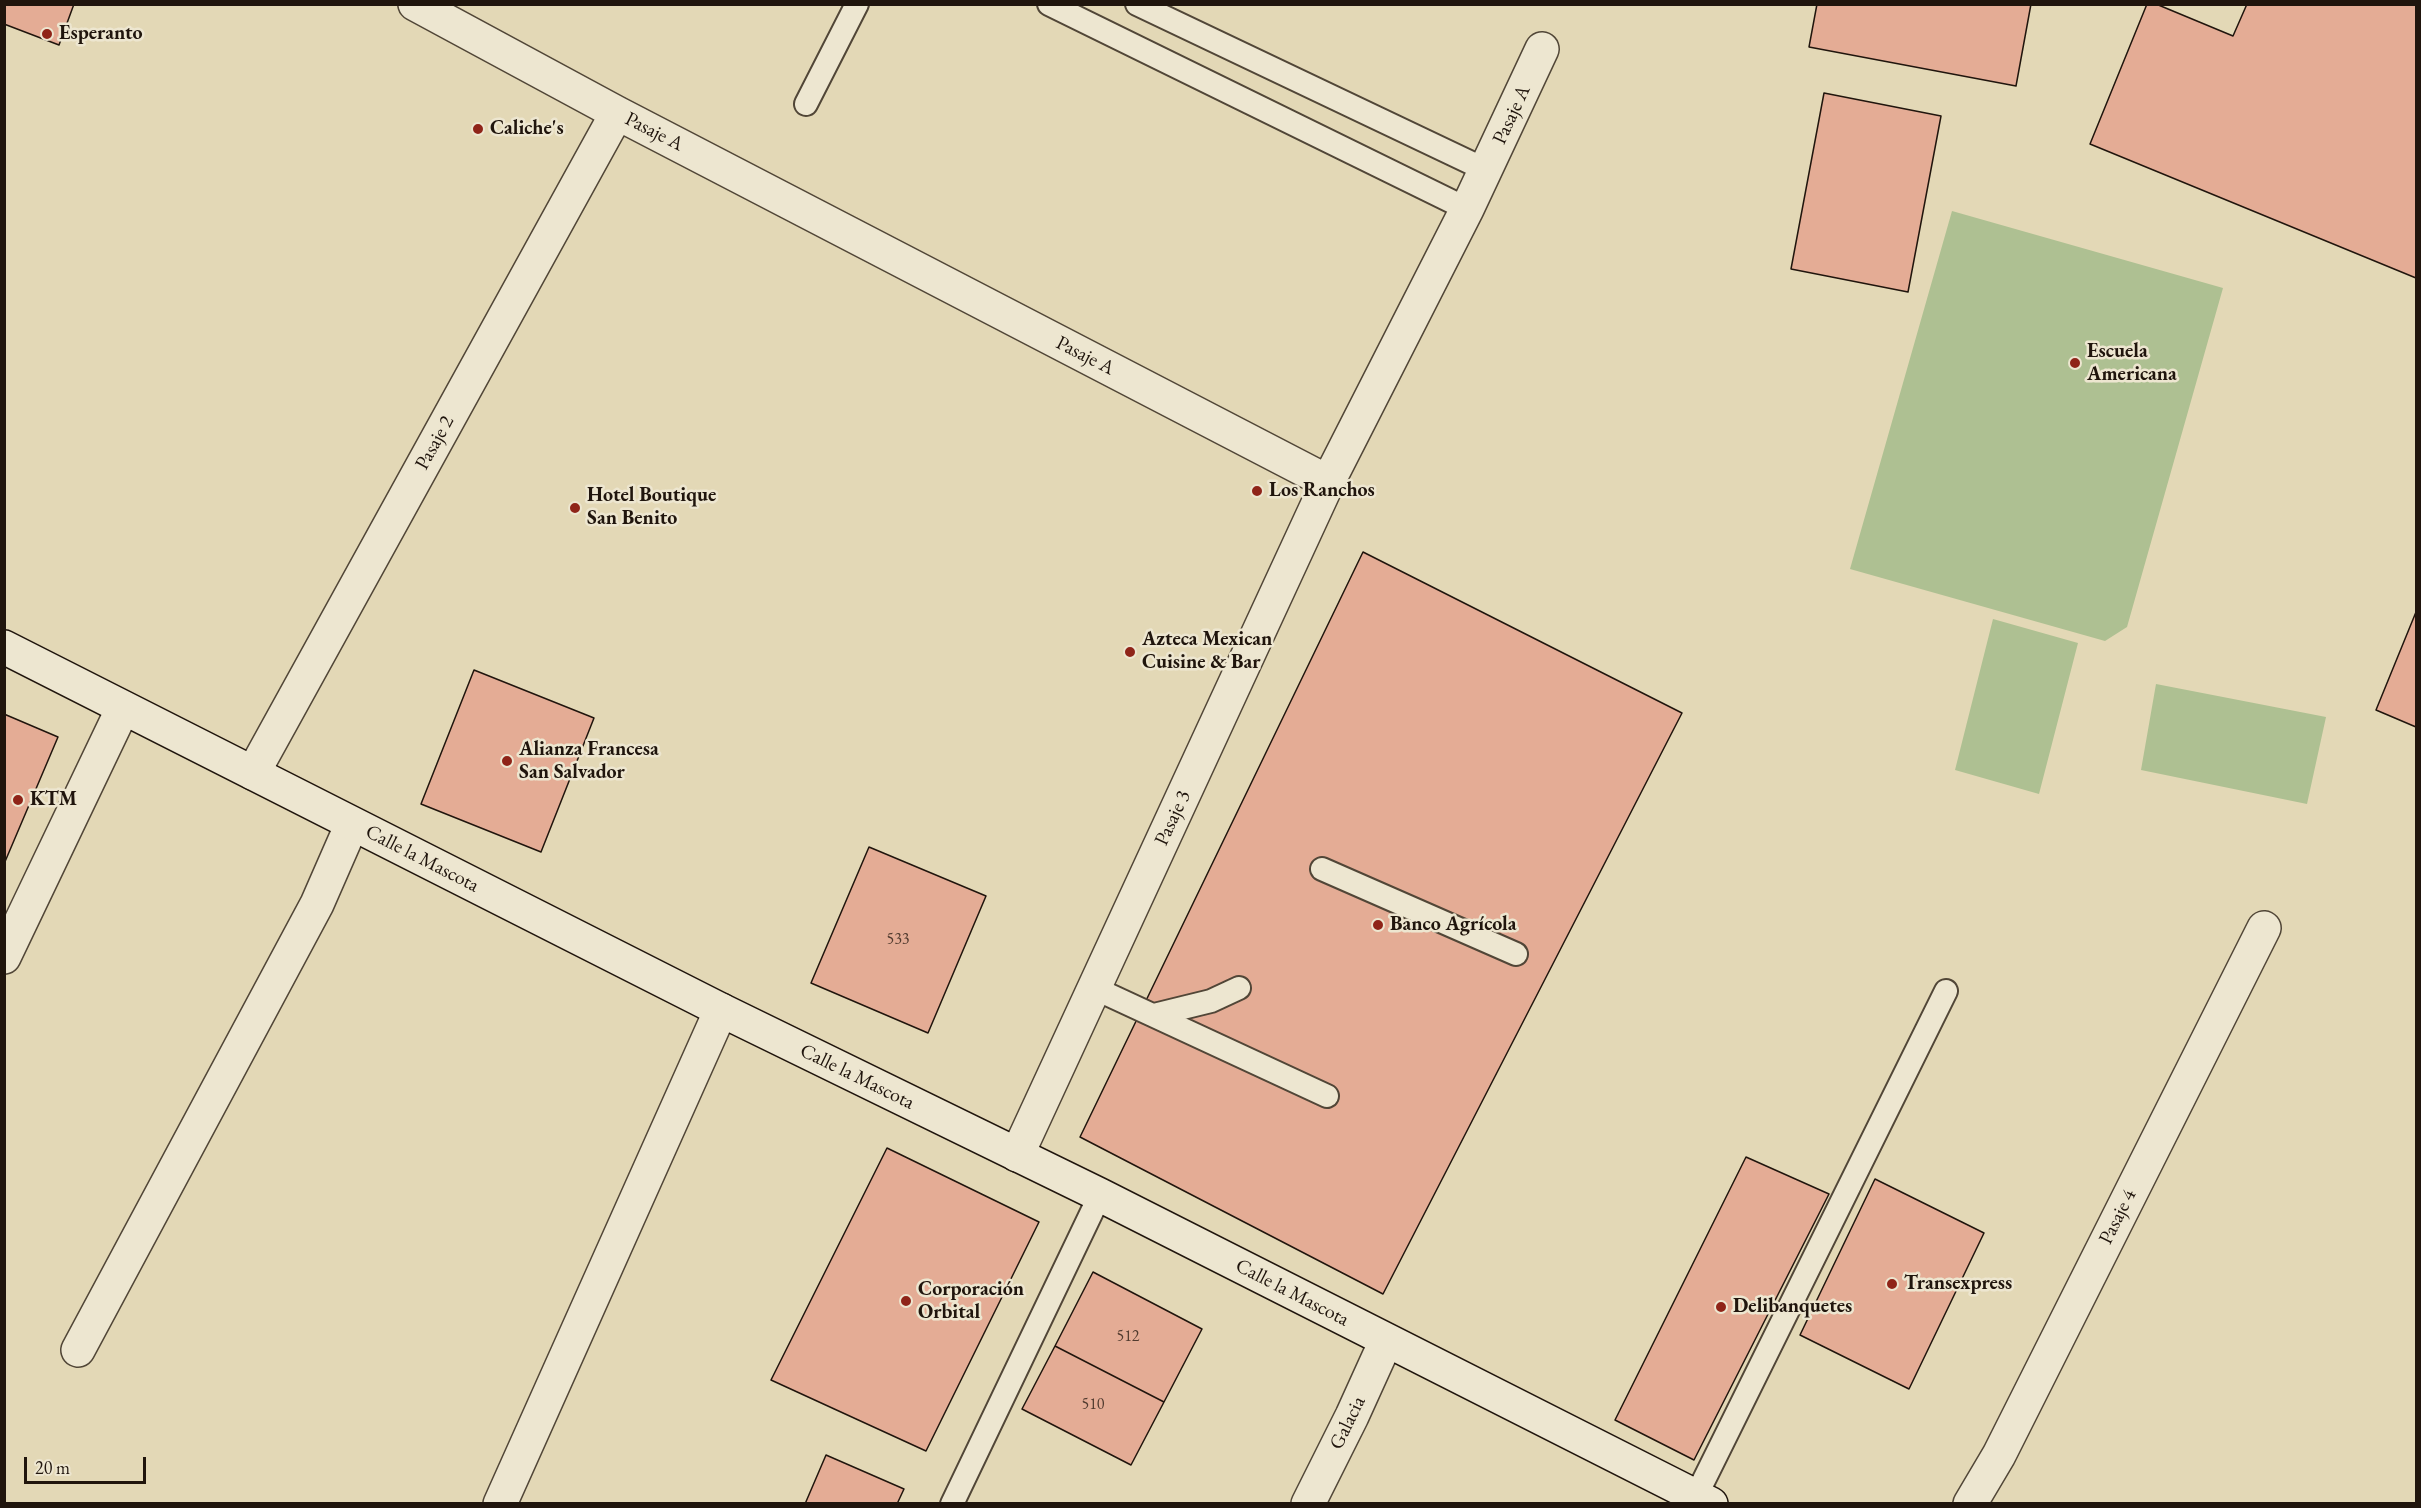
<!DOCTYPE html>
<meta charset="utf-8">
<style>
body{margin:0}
#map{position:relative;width:2421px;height:1508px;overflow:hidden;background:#e3d8b6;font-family:"EB Garamond",serif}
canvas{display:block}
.frame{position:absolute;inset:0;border:6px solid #20150d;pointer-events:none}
.scale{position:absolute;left:24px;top:1457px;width:122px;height:27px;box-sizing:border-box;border:3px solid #20150d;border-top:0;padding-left:8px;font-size:18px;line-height:21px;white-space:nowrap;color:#20150d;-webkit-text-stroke:4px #ede6d0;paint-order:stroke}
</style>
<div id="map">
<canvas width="2421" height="1508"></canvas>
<div class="frame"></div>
<div class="scale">20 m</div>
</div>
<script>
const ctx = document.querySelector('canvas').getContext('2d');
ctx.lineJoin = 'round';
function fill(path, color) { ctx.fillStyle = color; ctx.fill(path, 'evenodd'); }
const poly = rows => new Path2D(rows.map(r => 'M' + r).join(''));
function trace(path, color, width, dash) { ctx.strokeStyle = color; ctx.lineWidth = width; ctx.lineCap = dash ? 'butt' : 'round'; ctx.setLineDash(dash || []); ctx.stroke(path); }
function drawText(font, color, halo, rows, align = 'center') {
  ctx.font = font + ' "EB Garamond",serif'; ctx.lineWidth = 5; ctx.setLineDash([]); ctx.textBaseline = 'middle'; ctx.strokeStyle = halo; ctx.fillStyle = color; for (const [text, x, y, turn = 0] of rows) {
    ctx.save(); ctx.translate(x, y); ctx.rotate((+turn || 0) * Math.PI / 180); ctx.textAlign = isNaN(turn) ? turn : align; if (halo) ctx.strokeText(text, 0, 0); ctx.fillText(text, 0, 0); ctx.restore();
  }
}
fill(poly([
 [1952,211,2223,288,2127,627,2105,641,1850,569],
 [1993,619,2078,643,2039,794,1955,770],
 [2156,684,2326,717,2307,804,2141,770]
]), '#aec092');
const building = poly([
 [4,4,74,4,59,45,4,24,4,4],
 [1817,4,2031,4,2016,86,1809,47,1817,4],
 [2147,4,2156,4,2233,36,2247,4,2416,4,2416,278,2090,144,2147,4],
 [1824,93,1941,116,1908,292,1791,269,1824,93],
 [1363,552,1682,713,1383,1294,1080,1137,1363,552],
 [2416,612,2416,727,2376,710,2416,612],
 [474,670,594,718,541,852,421,804,474,670],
 [4,714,58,737,4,864,4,714],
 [869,847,986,896,928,1033,811,983,869,847],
 [887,1148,1039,1222,926,1451,771,1380,887,1148],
 [1746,1157,1829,1194,1694,1460,1615,1420,1746,1157],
 [1875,1179,1984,1233,1909,1389,1800,1335,1875,1179],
 [1093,1272,1202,1329,1164,1402,1055,1346,1093,1272],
 [1055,1346,1164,1402,1131,1465,1022,1409,1055,1346],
 [826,1455,904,1489,897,1504,805,1504,826,1455]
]);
fill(building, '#e4ac95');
trace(building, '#20150d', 1.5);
const service = poly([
 [1049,4,1467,209],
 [1137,4,1486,170],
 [806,104,857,4],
 [1322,869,1516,954],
 [1094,988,1327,1096],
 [1154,1015,1211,1001,1239,988],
 [1696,1496,1946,991],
 [952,1504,1100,1195]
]);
const minor = poly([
 [415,4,617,113,1328,482],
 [253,773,617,113],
 [4,957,123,708],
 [1017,1155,1328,482,1467,209,1542,49],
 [78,1350,317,904,352,824],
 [500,1504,721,1010],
 [1308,1504,1352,1416,1386,1341],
 [1970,1504,1999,1455,2264,928]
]);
const secondary = poly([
 [4,647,721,1010,1100,1195,1711,1504]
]);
trace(service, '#514637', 26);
trace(minor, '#514637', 36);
trace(secondary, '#20150d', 36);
trace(service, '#ede6d0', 22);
trace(minor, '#ede6d0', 33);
trace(secondary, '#ede6d0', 33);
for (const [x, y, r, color] of [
 [47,34,6,"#8f2418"],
 [478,129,6,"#8f2418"],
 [2075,363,6,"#8f2418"],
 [1257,491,6,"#8f2418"],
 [575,508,6,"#8f2418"],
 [1130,652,6,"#8f2418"],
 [507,761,6,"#8f2418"],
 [18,800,6,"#8f2418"],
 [1378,925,6,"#8f2418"],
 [1892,1284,6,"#8f2418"],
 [906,1301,6,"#8f2418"],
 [1721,1307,6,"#8f2418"]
]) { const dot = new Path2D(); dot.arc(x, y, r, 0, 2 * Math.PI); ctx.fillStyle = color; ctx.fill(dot); trace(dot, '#ede6d0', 2); }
drawText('16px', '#513b2f', null, [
 ["533",898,940],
 ["512",1128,1337],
 ["510",1093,1405]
]);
drawText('bold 20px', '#20150d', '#ede6d0', [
 ["Esperanto",59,34],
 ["Caliche's",490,129],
 ["Escuela",2087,352],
 ["Americana",2087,375],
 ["Los Ranchos",1269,491],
 ["Hotel Boutique",587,496],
 ["San Benito",587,519],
 ["Azteca Mexican",1142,640],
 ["Cuisine & Bar",1142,663],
 ["Alianza Francesa",519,750],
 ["San Salvador",519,773],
 ["KTM",30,800],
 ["Banco Agrícola",1390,925],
 ["Transexpress",1904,1284],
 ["Corporación",918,1290],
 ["Orbital",918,1313],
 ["Delibanquetes",1733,1307]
], 'left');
drawText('20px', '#20150d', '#ede6d0', [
 ["Pasaje A",1512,115,-65],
 ["Pasaje A",654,132,27],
 ["Pasaje A",1085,356,27],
 ["Pasaje 2",435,443,-61],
 ["Pasaje 3",1173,818,-65],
 ["Calle la Mascota",422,859,27],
 ["Calle la Mascota",857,1077,26],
 ["Pasaje 4",2118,1217,-63],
 ["Calle la Mascota",1292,1293,27],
 ["Galacia",1348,1423,-64]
]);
</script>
